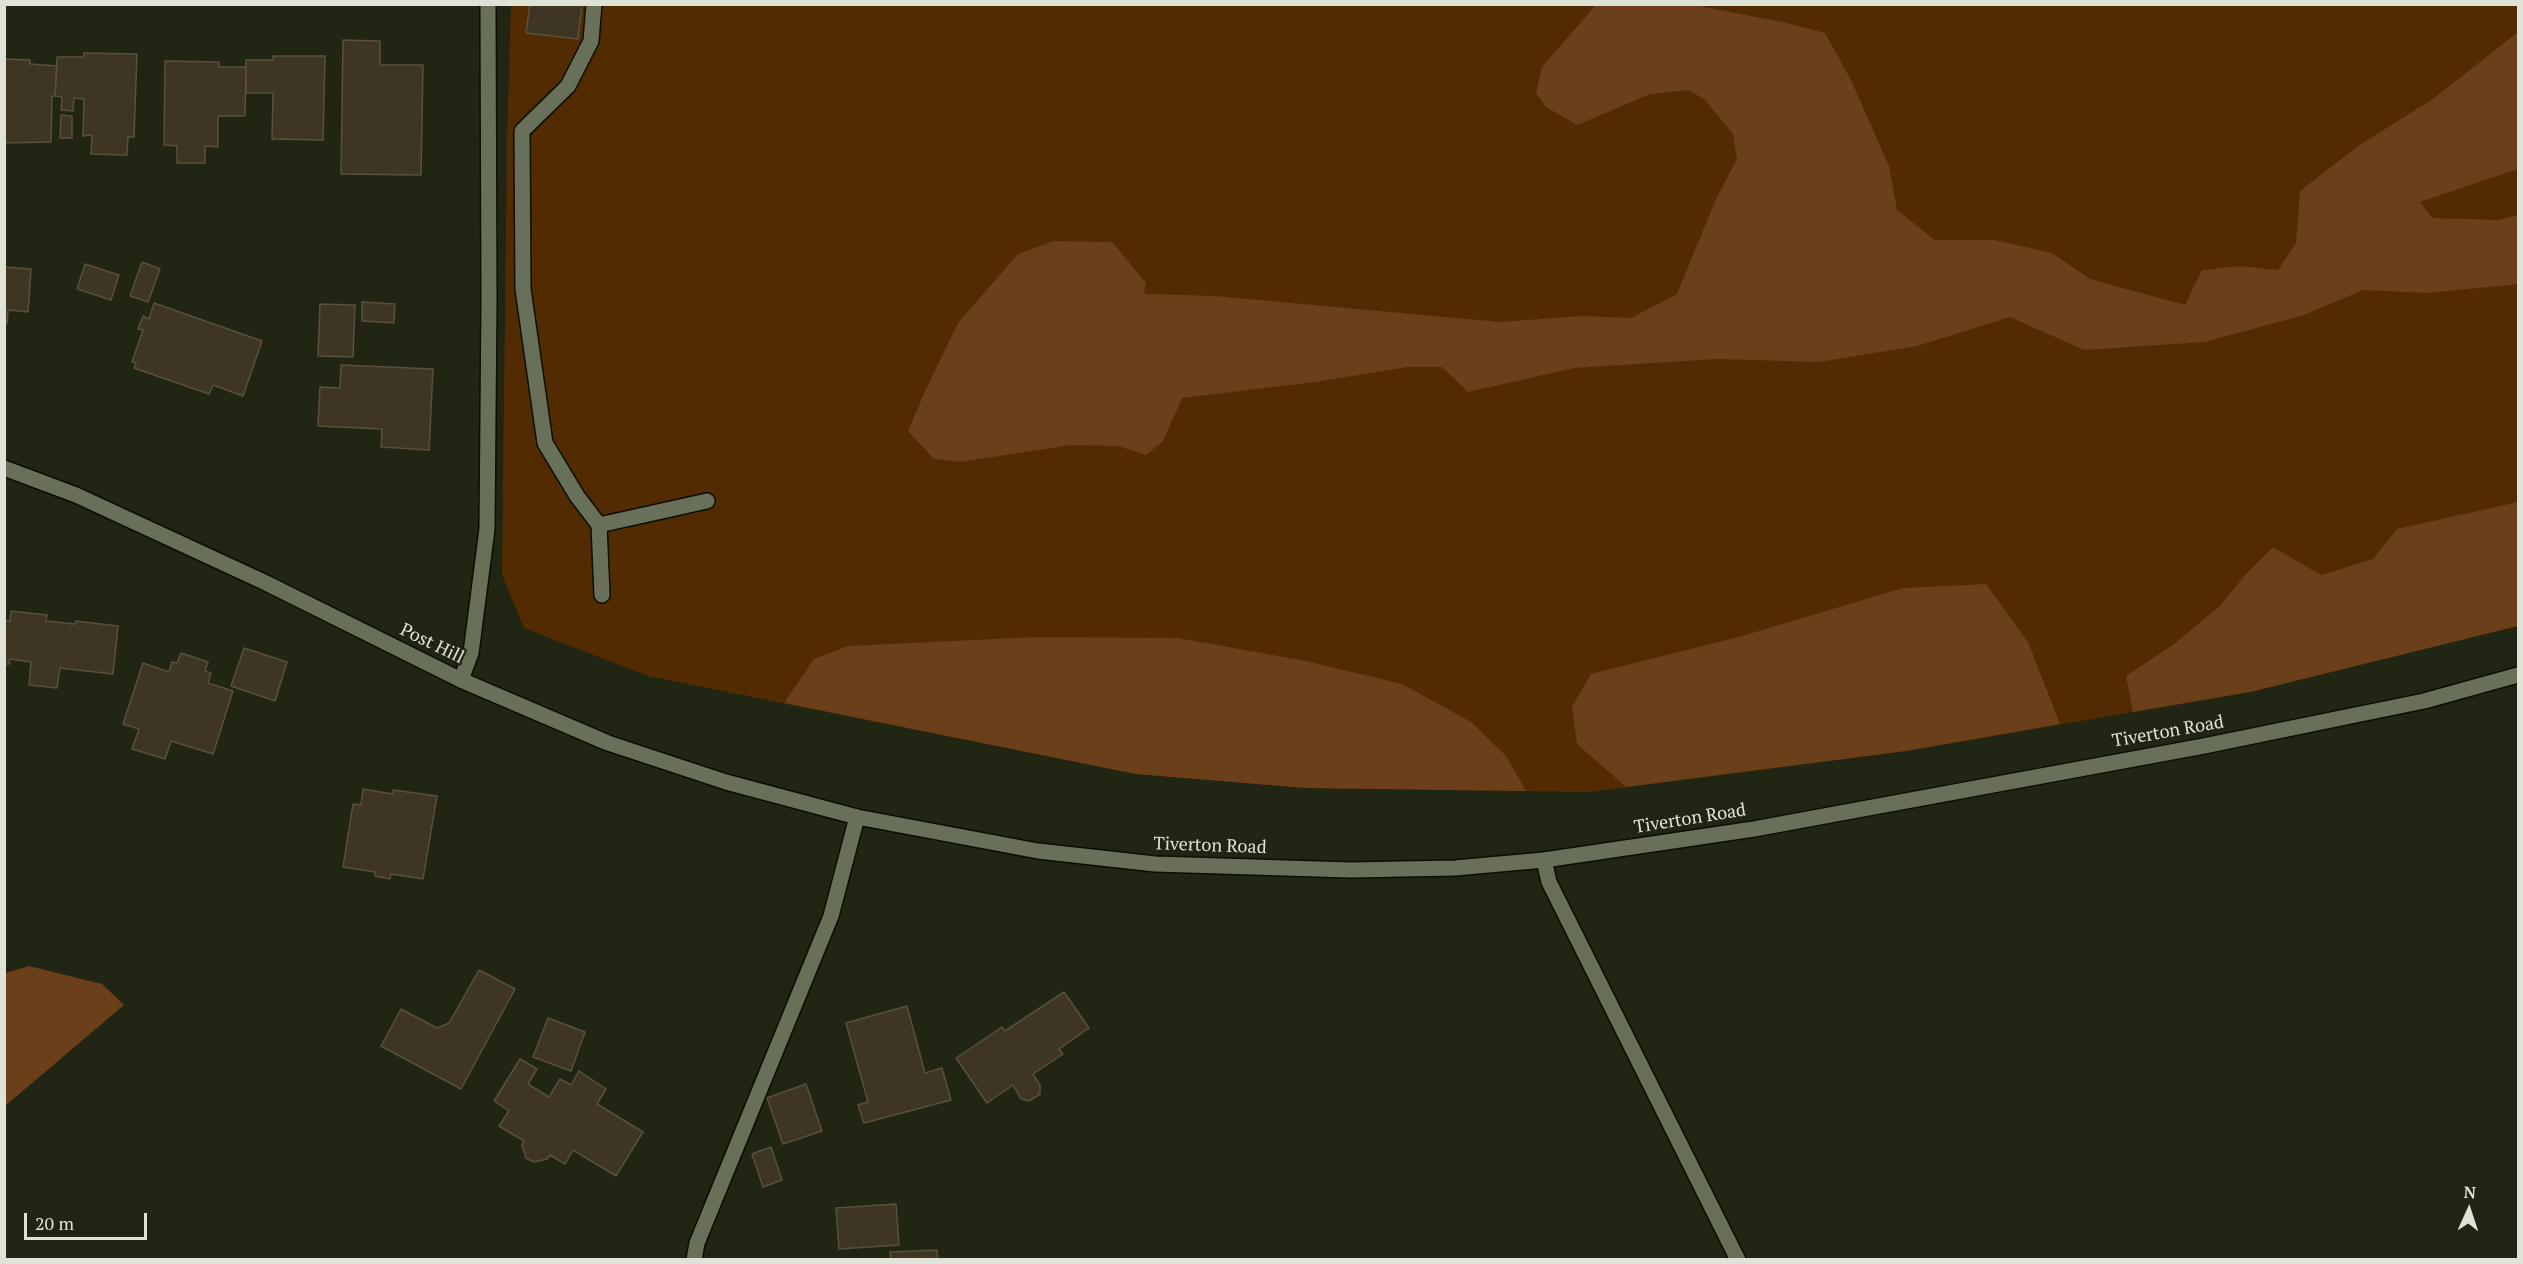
<!DOCTYPE html>
<style>
body{margin:0}
#map{position:relative;width:2523px;height:1264px;overflow:hidden;background:#202613;font-family:"PT Serif",serif}
canvas{display:block}
.frame{position:absolute;inset:0;border:6px solid #dfe3d7;pointer-events:none}
.north{position:absolute;left:2439px;top:1180px;width:60px;height:60px;-webkit-text-stroke:4px #202613;paint-order:stroke;rotate:3deg;font-size:16px;font-weight:700;line-height:24px;text-align:center;color:#dfe3d7}
.north::after{content:'';display:block;margin:auto;width:21px;height:27px;background:#dfe3d7;clip-path:polygon(50% 0,100% 100%,50% 72%,0 100%)}
.scale{position:absolute;left:24px;top:1213px;width:123px;height:27px;box-sizing:border-box;border:3px solid #dfe3d7;border-top:0;padding-left:8px;font-size:18px;line-height:21px;white-space:nowrap;color:#dfe3d7;-webkit-text-stroke:4px #202613;paint-order:stroke}
</style>
<div id="map">
<canvas width="2523" height="1264"></canvas>
<div class="frame"></div>
<div class="north">N</div>
<div class="scale">20 m</div>
</div>
<script>
const ctx = document.querySelector('canvas').getContext('2d');
ctx.lineJoin = 'round';
function fill(path, color) { ctx.fillStyle = color; ctx.fill(path, 'evenodd'); }
const poly = rows => new Path2D(rows.map(r => 'M' + r).join(''));
function trace(path, color, width, dash) { ctx.strokeStyle = color; ctx.lineWidth = width; ctx.lineCap = dash ? 'butt' : 'round'; ctx.setLineDash(dash || []); ctx.stroke(path); }
function drawText(font, color, halo, rows, align = 'center') {
  ctx.font = font + ' "PT Serif",serif'; ctx.lineWidth = 4.5; ctx.setLineDash([]); ctx.textBaseline = 'middle'; ctx.strokeStyle = halo; ctx.fillStyle = color; for (const [text, x, y, turn = 0] of rows) {
    ctx.save(); ctx.translate(x, y); ctx.rotate((+turn || 0) * Math.PI / 180); ctx.textAlign = isNaN(turn) ? turn : align; if (halo) ctx.strokeText(text, 0, 0); ctx.fillText(text, 0, 0); ctx.restore();
  }
}
fill(poly([
 [511,5,2518,5,2518,626,2250,692,1906,751,1589,792,1306,788,1136,774,648,676,524,628,502,575,507,139]
]), '#522b03');
fill(poly([
 [1596,5,1694,5,1787,23,1825,33,1851,80,1889,166,1897,210,1935,240,1994,240,2052,253,2090,279,2185,305,2202,270,2239,266,2278,270,2296,243,2300,191,2358,146,2433,99,2518,32,2518,169,2420,202,2432,218,2498,220,2518,215,2518,284,2428,293,2363,290,2304,315,2205,342,2084,350,2010,317,1917,346,1819,362,1718,359,1574,368,1468,392,1442,367,1408,367,1315,382,1182,398,1163,441,1146,455,1118,446,1071,445,961,462,934,459,908,431,926,389,958,323,1018,254,1054,241,1112,242,1146,283,1144,294,1215,296,1500,322,1582,316,1631,318,1677,294,1716,199,1737,159,1733,134,1705,100,1689,90,1650,94,1577,125,1546,107,1536,93,1542,67],
 [2518,502,2518,626,2250,692,2133,712,2126,676,2174,644,2220,606,2246,574,2273,547,2321,575,2373,559,2397,529],
 [1986,584,2028,642,2060,724,1906,751,1626,787,1577,744,1572,707,1591,674,1739,637,1903,588],
 [1036,637,1178,638,1306,661,1402,684,1471,722,1506,756,1526,791,1306,788,1136,774,784,703,814,659,848,646],
 [29,966,102,984,124,1005,5,1106,5,973]
]), '#6b3f19');
const building = poly([
 [530,4,582,4,578,39,526,33,530,4],
 [343,40,380,41,380,65,423,65,421,175,341,174,343,40],
 [84,53,137,54,134,137,128,137,127,155,91,154,92,135,83,136,84,99,74,98,73,111,61,110,62,97,55,96,57,57,84,57,84,53],
 [273,56,325,56,323,140,272,139,273,93,246,93,246,60,273,60,273,56],
 [4,59,30,60,30,64,57,66,55,96,52,96,51,142,4,143,4,59],
 [165,61,219,62,219,67,246,67,245,116,218,116,218,147,205,146,205,163,177,163,177,146,164,145,165,61],
 [61,115,72,116,72,138,60,138,61,115],
 [142,262,160,269,148,302,130,296,142,262],
 [85,264,119,275,111,300,77,289,85,264],
 [4,267,31,269,28,312,8,310,7,324,4,324,4,267],
 [362,302,395,304,394,323,362,321,362,302],
 [154,303,262,341,243,396,213,385,209,394,134,368,136,363,132,362,143,330,138,329,143,316,149,319,154,303],
 [320,304,355,305,353,357,318,356,320,304],
 [341,365,433,369,429,450,381,447,382,429,318,426,320,387,340,388,341,365],
 [11,611,47,615,46,621,75,624,76,621,118,626,113,674,60,668,57,688,29,685,31,662,10,659,9,664,4,664,4,620,10,621,11,611],
 [244,648,287,662,275,701,231,686,244,648],
 [181,653,208,662,205,671,211,673,208,683,233,691,213,754,171,741,165,759,132,749,139,729,123,724,143,663,169,672,172,662,177,663,181,653],
 [363,789,393,794,393,790,437,796,423,879,391,874,390,879,375,876,375,872,343,867,353,804,361,805,363,789],
 [479,970,515,989,461,1089,381,1046,401,1009,437,1028,449,1023,479,970],
 [1064,992,1089,1028,1059,1049,1063,1054,1033,1074,1040,1085,1040,1094,1029,1101,1021,1099,1013,1085,987,1103,956,1058,1002,1027,1005,1031,1064,992],
 [907,1006,925,1073,942,1068,951,1100,864,1123,858,1105,868,1102,846,1023,907,1006],
 [548,1018,585,1032,571,1071,533,1057,548,1018],
 [520,1059,537,1069,528,1084,549,1097,560,1079,571,1085,579,1071,606,1089,597,1104,643,1132,616,1176,573,1150,565,1164,550,1155,547,1159,534,1162,526,1158,522,1145,524,1141,499,1126,509,1111,494,1101,520,1059],
 [806,1084,822,1131,783,1144,767,1098,806,1084],
 [771,1147,782,1180,763,1187,752,1154,771,1147],
 [896,1204,899,1245,839,1249,836,1208,896,1204],
 [937,1250,938,1260,891,1260,890,1252,937,1250]
]);
fill(building, '#3e3622');
trace(building, '#58513b', 1.5);
const service = poly([
 [594,4,591,41,568,86,522,131,523,289,545,443,577,496,599,525,602,595],
 [599,525,707,501],
 [1544,860,1549,882,1738,1260]
]);
const minor = poly([
 [461,680,471,653,487,529,489,302,488,4],
 [694,1260,697,1243,831,916,857,817]
]);
const tertiary = poly([
 [4,468,76,495,264,582,461,680,608,743,726,782,857,817,1038,851,1155,864,1351,870,1455,868,1544,860,1754,829,2204,746,2424,701,2518,675]
]);
trace(service, '#0a0f01', 18);
trace(minor, '#0a0f01', 18);
trace(tertiary, '#0a0f01', 18);
trace(service, '#68705a', 15);
trace(minor, '#68705a', 15);
trace(tertiary, '#68705a', 15);
drawText('18px', '#dfe3d7', '#202613', [
 ["Post Hill",432,644,26],
 ["Tiverton Road",2168,732,-10],
 ["Tiverton Road",1690,819,-9],
 ["Tiverton Road",1210,846,2]
]);
</script>
